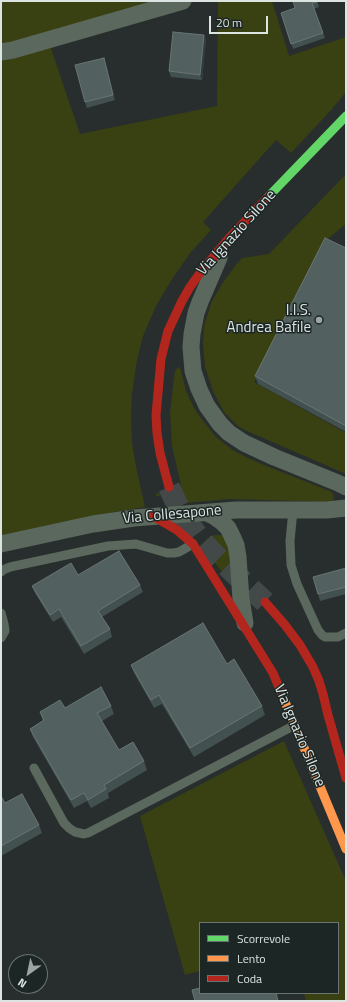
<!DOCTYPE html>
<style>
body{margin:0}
#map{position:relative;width:347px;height:1002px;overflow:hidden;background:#282e2d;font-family:"Titillium Web",sans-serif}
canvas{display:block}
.frame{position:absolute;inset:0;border:2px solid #dce4e2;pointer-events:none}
.legend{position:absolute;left:199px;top:922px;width:140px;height:72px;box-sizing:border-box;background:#1c2725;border:1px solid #697371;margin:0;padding:5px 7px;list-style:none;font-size:12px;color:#dce4e2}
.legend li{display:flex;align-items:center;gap:8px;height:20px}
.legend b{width:20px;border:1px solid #697371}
.north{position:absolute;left:8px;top:954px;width:40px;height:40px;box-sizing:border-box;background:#1c2725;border:1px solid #697371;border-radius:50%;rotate:213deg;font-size:11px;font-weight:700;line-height:16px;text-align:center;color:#dce4e2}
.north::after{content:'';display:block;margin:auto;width:14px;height:18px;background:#9da4a3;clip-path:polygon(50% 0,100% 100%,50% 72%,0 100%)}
.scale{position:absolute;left:209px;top:16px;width:59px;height:18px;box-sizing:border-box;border:2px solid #dce4e2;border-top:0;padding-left:5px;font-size:12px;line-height:14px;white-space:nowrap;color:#dce4e2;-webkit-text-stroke:3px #1c2725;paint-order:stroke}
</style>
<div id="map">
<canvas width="347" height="1002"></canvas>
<div class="frame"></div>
<ul class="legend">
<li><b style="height:5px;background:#63d668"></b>Scorrevole</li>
<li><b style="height:5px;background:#ff974d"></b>Lento</li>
<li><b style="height:5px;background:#b3261e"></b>Coda</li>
</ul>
<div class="north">N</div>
<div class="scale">20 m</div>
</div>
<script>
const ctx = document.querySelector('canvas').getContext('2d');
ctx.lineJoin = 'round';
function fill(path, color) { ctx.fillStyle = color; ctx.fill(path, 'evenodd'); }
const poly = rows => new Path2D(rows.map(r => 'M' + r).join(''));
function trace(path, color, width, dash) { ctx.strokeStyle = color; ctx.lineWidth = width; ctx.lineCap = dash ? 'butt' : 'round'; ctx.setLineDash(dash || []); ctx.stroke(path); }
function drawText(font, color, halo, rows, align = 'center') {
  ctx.font = font + ' "Titillium Web",sans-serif'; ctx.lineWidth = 3; ctx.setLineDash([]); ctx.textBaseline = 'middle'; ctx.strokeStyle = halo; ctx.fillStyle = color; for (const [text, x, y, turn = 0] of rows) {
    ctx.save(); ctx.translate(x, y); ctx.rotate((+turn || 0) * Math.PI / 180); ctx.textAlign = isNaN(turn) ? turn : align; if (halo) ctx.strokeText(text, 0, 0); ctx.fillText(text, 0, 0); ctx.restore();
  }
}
fill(poly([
 [1,1,158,1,46,34,80,134,217,106,218,1,272,1,289,56,346,37,346,92,332,109,291,153,276,140,203,222,211,230,191,252,172,279,156,306,143,336,137,360,132,394,131,418,132,443,136,467,145,507,114,512,1,536],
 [346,174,346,224,324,242,254,382,346,433,346,474,247,431,238,426,224,412,213,391,205,367,203,343,204,326,209,310,212,301,222,284,235,266,242,258,269,254],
 [178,367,180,368,181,371,186,391,194,408,200,417,216,437,234,451,248,458,264,465,332,492,334,497,332,502,230,499,173,504,171,494,156,496,156,494,181,485,172,446,170,412,175,371],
 [215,535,221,535,225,538,228,542,236,592,203,546,206,540,210,537],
 [284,741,346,881,346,1001,306,1001,304,993,338,993,338,923,200,923,200,971,185,975,140,816]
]), '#394012');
trace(poly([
 [169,487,181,513,201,540,215,555,265,602]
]), '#434948', 22, [22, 11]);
trace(poly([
 [293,510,290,541,291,565,297,584,318,630,322,635,325,637,338,637,346,633],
 [1,572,3,570,10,567,108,546,136,544,167,553,174,553,179,552,193,544],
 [1,613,4,624,5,631,1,638],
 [34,768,64,823,69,828,75,832,84,834,88,833,295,725]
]), '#5b685d', 9);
trace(poly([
 [1,52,13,50,183,1],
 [219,258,200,302,196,313,192,334,191,347,193,371,199,389,207,406,220,424,229,433,244,443,274,457,338,483,346,487],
 [207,513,215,517,222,522,228,528,232,536,236,545,238,557,241,599,245,623],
 [1,544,93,524,134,518,236,510,327,510,346,508]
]), '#5b685d', 17);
trace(poly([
 [268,197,346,116]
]), '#63d668', 9);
trace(poly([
 [283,697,346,849]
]), '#ff974d', 9);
trace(poly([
 [169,487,160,453,157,433,156,415,161,359,168,331,182,301,190,287,200,273,231,236,268,197],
 [153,516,177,530,193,544,273,673,283,697],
 [265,602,285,625,300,645,313,667,319,681,323,694,328,715,346,778]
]), '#b3261e', 9);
fill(poly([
 [317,1,319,7,314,9,325,38,293,49,281,13],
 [204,35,206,40,202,80,171,77,169,71],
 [106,64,115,100,87,108,85,102],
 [346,248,346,432,258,384,255,376],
 [346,568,346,594,320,601,318,594],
 [78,575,140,585,143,592,102,617,110,629,112,637,84,654,61,617,53,622,35,593,32,586],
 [227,664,262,706,265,715,194,757,162,704,154,708,134,673,131,665],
 [111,706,114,714,102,721,119,750,144,761,147,770,108,793,109,798,91,808,87,801,74,808,33,737,30,729,43,721,40,712,65,708],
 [1,796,5,803,39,825,42,833,1,856]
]), '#425050');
fill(poly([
 [204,35,206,40,202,80,200,75],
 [104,58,106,64,115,100,113,95],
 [276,993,277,993,279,1001,278,1001]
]), '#303c3b');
const building = poly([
 [293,1,317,1,317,2,312,3,323,33,291,44,281,13,295,8,293,1],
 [173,32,204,35,200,75,169,71,173,32],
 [104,58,113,95,85,102,75,65,104,58],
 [325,238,346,248,346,426,255,376,325,238],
 [119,551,140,585,98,611,110,629,81,646,59,609,50,615,32,586,71,563,78,575,119,551],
 [346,568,346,587,318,594,313,577,346,568],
 [203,623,227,664,234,659,262,706,190,748,159,695,151,700,131,665,203,623],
 [101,687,111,706,97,713,119,750,133,742,144,761,104,785,106,789,88,800,84,793,71,800,30,729,44,720,40,712,60,700,65,708,101,687],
 [22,794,39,825,1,846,1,796,5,803,22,794],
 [200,988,200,993,276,993,278,1001,195,1001,192,990,200,988]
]);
fill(building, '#526060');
trace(building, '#687574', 1);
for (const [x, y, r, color] of [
 [319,320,4,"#9da4a3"]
]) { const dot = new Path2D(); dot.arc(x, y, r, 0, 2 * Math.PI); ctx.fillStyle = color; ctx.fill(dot); trace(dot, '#1c2725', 1.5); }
drawText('15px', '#dce4e2', '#1c2725', [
 ["Via Ignazio Silone",237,233,-48],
 ["Via Collesapone",172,515,-5],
 ["Via Ignazio Silone",299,736,67]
]);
drawText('15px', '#dce4e2', '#1c2725', [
 ["I.I.S.",311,311],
 ["Andrea Bafile",311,328]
], 'right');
</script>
